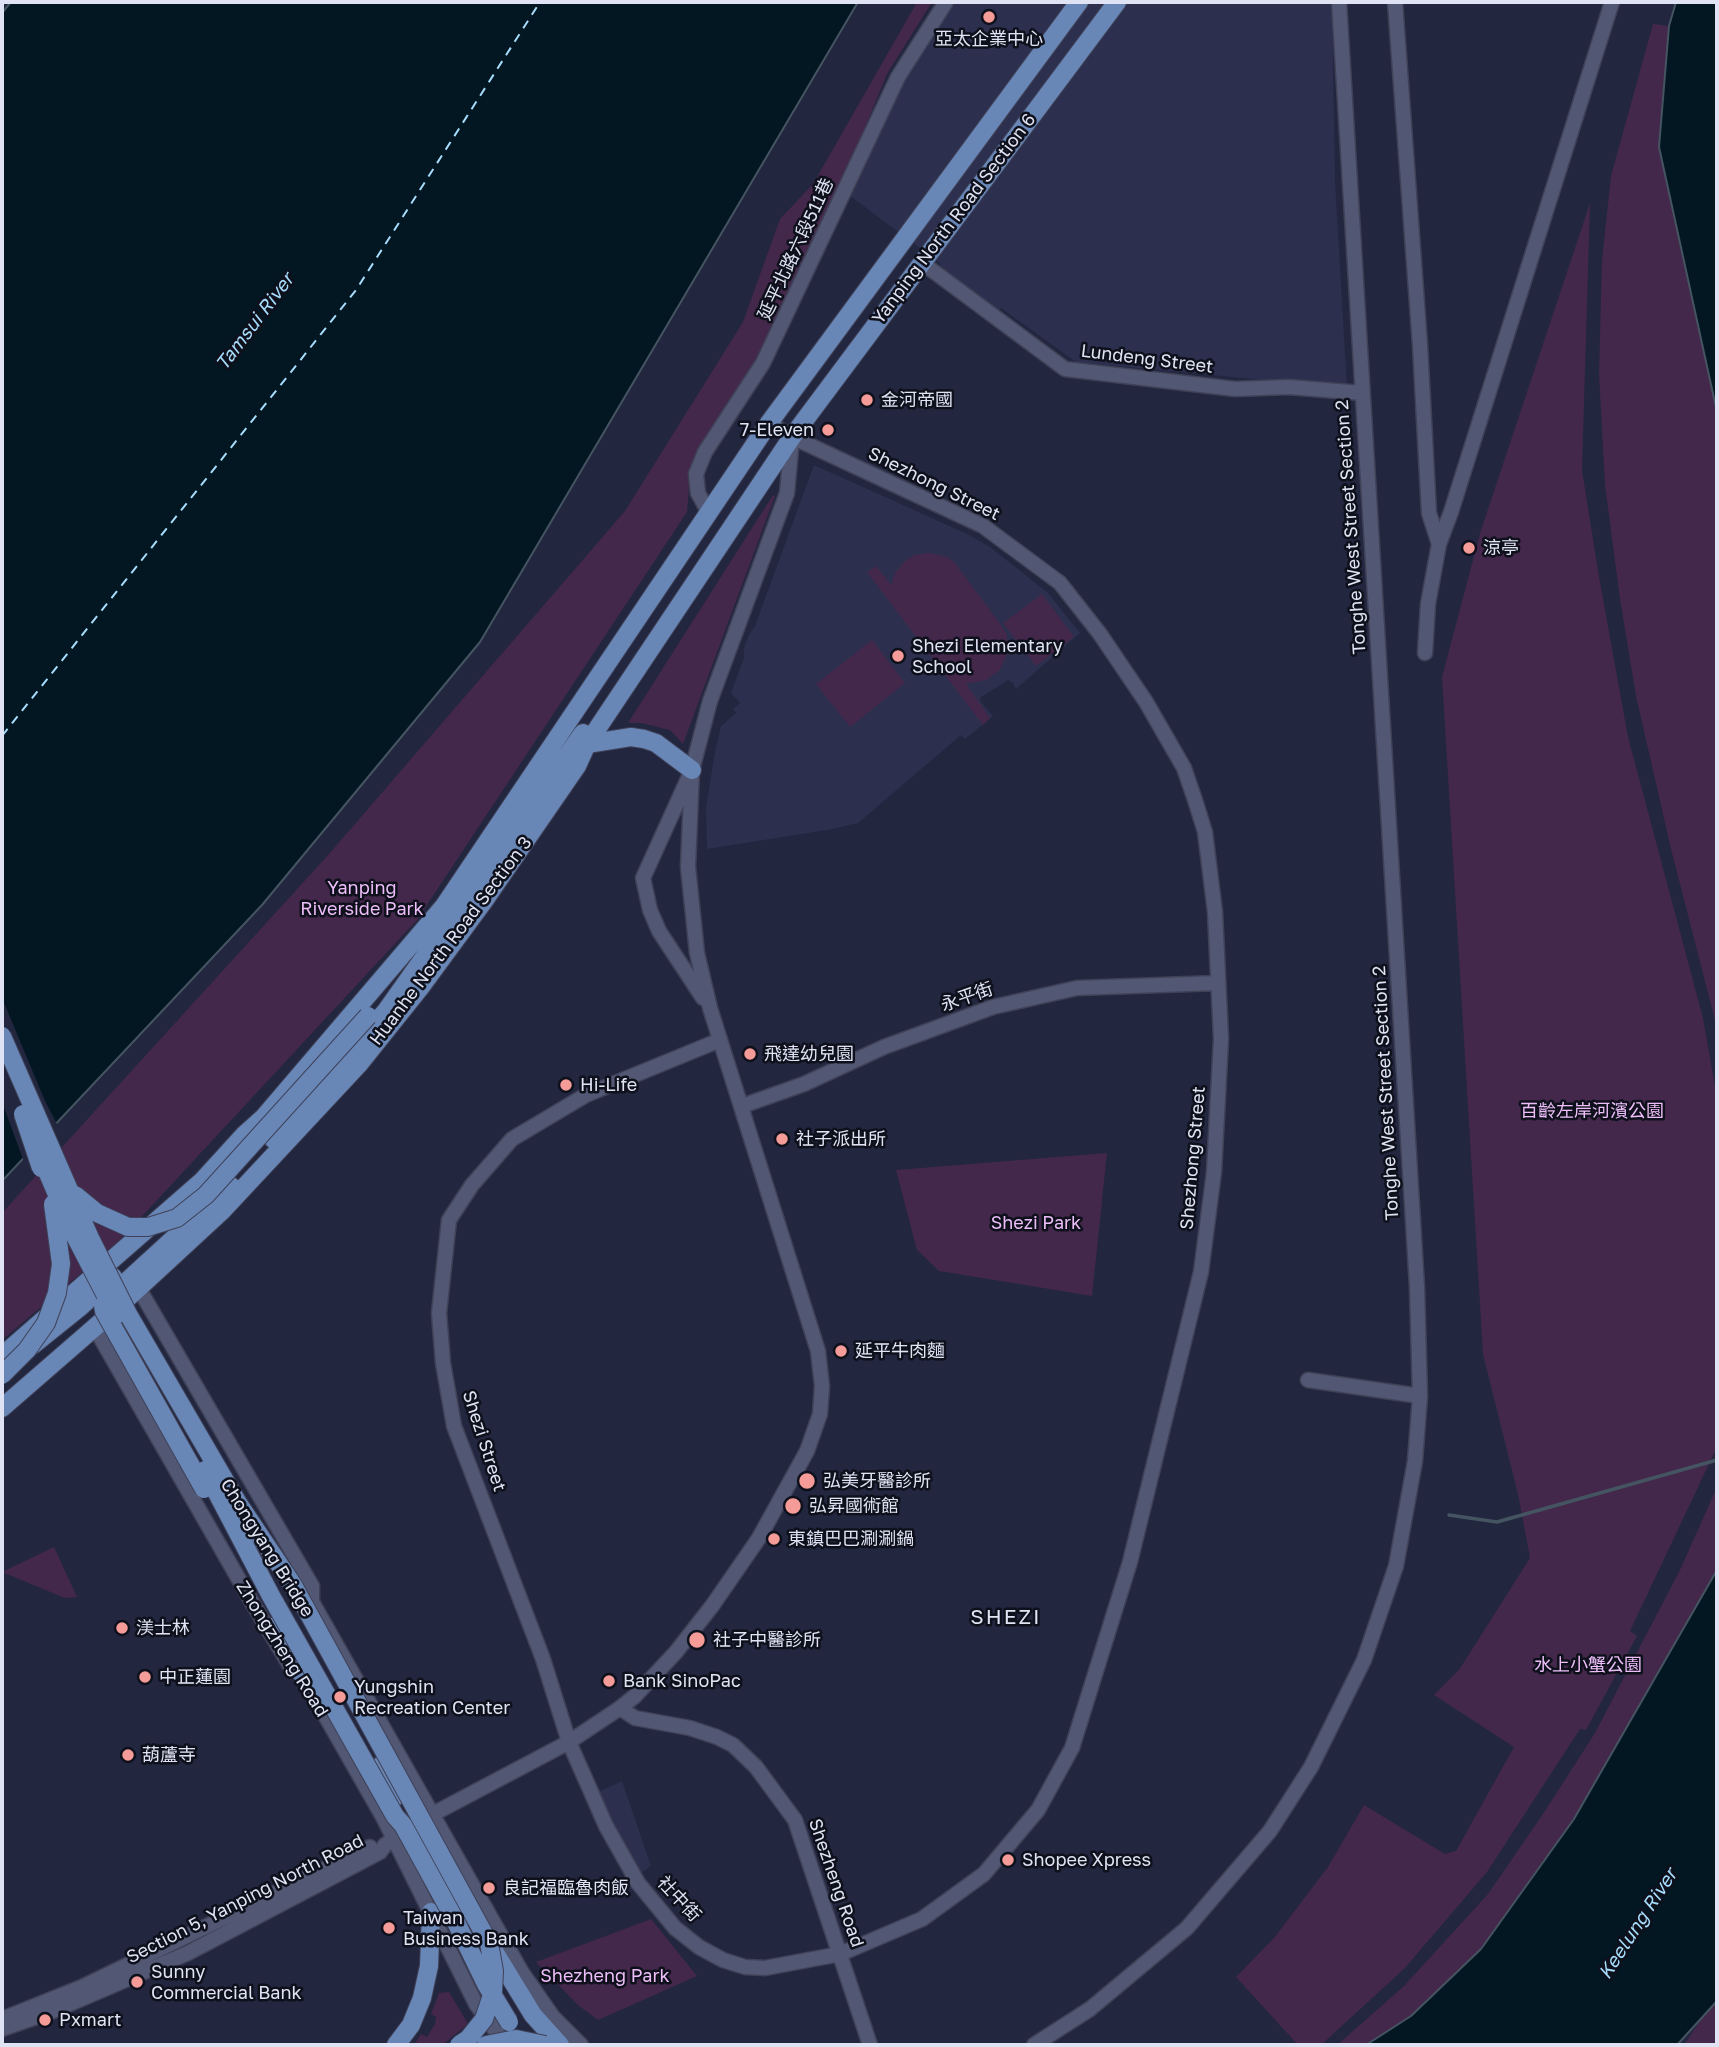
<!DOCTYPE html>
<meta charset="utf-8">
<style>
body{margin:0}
#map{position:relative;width:1719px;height:2047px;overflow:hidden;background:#22263f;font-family:"Golos Text",sans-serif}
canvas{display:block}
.frame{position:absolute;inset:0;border:4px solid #dfe3f4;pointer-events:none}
</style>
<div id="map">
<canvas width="1719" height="2047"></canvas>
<div class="frame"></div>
</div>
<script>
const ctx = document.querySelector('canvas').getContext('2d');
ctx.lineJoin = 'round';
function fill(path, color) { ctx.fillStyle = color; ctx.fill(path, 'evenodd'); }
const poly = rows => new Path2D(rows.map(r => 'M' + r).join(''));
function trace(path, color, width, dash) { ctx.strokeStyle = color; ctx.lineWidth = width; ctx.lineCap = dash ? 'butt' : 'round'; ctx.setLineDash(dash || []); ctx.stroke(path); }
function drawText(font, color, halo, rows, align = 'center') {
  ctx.font = font + ' "Golos Text","Noto Sans TC",sans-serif'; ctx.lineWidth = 5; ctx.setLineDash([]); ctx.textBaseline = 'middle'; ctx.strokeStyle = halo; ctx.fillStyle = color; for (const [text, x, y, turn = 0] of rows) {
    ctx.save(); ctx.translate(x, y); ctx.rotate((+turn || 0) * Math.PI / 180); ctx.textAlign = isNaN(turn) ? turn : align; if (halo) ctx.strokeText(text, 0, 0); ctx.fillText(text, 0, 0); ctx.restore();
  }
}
fill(poly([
 [956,2,1332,2,1335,182,1347,388,1076,362,1001,308,998,311,940,266,941,264,849,195,899,90],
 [814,465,967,534,990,547,1048,593,1080,633,1016,689,1013,683,1008,680,981,697,980,701,993,716,965,739,961,735,858,823,833,829,707,849,706,809,714,757,721,726,736,713,733,709,740,703,731,693,744,658,744,648,749,635,755,626],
 [622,1781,651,1866,636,1876,596,1793]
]), '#2c304e');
fill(poly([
 [917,2,932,2,887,74,781,331,690,476,687,512,417,920,120,1240,2,1340,2,1213,329,854,625,511,743,322,780,219,813,184],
 [1653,24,1669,26,1659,147,1717,412,1717,1028,1671,849,1636,696,1620,599,1605,485,1599,374,1602,260,1611,176],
 [1590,203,1582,470,1598,571,1628,737,1703,1018,1717,1098,1717,1447,1630,1631,1637,1636,1586,1730,1580,1729,1487,1872,1405,1968,1321,2045,1298,2045,1236,1977,1274,1938,1328,1867,1364,1805,1445,1854,1456,1851,1514,1747,1434,1695,1459,1670,1530,1558,1518,1494,1483,1354,1442,677,1481,530],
 [773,495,775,496,683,744,670,730,641,723,628,723],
 [930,553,947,557,954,562,1001,625,1007,635,1007,654,1000,670,986,680,966,684,990,718,983,725,867,572,876,566,891,585,895,573,904,562,914,555],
 [1042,594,1074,637,1036,666,1003,623],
 [872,640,905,683,850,727,816,684],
 [1107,1153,1092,1296,939,1271,917,1250,896,1170],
 [1717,1487,1717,1570,1574,1819,1481,1949,1411,2016,1366,2045,1337,2045,1404,1986,1488,1894,1545,1811,1595,1733,1680,1570],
 [54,1547,77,1597,65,1598,2,1572],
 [651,1919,697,1976,598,2020,578,2005,536,1962],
 [449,1992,468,2024,442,2045,414,2045,421,2034,427,2037,435,2024,436,2017,431,2014,439,1993],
 [1717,1995,1717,2045,1684,2045]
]), '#43284b');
const water = poly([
 [11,2,858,2,480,642,262,905,2,1181,2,13,11,2],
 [1676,2,1717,2,1717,412,1659,147,1669,26,1676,2],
 [1717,1570,1717,2001,1677,2045,1366,2045,1411,2016,1481,1949,1574,1819,1717,1570]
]);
fill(water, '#031722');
trace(water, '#455461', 2);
fill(poly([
 [2,998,45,1101,58,1126,24,1162,2,1102]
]), '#22263f');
trace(poly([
 [1449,1515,1497,1522,1717,1460]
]), '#455461', 3.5);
trace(poly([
 [2,736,356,290,540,2]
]), '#a6dcfc', 2, [9, 7]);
const minor = poly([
 [1395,2,1420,345,1429,513,1439,544,1428,604,1425,653],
 [921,262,1065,369,1235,389,1289,387,1362,393],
 [709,513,698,493,696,474,705,452,763,363,898,77,946,2],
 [1439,544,1451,512,1612,2],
 [703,998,659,931,650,910,643,878,692,770,710,701,787,493,792,438],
 [720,1040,586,1095,512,1139,472,1185,449,1220,439,1313,443,1363,454,1426,543,1659,569,1742,606,1826,638,1883,675,1928,699,1947,723,1960,745,1967,765,1968,840,1954,922,1919,984,1874,1038,1810,1072,1748,1130,1562,1201,1272,1214,1172,1221,1039,1215,912,1205,832,1195,800,1184,768,1146,702,1100,634,1060,583,983,526,792,437,769,423],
 [742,1106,804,1084,884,1047,993,1007,1077,988,1218,983],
 [138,1287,312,1586,312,1602,521,1971,553,2017,581,2045],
 [95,1328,253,1604,292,1669,301,1673,383,1817,476,2004,506,2045],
 [1308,1380,1420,1396],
 [620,1708,635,1718,690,1728,717,1737,733,1745,756,1767,795,1820,870,2045],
 [2,2019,82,1987,370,1847],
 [2,2029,51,2012,188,1953,380,1852,385,1845,433,1814,569,1742,620,1708,635,1696,676,1652,712,1606,759,1538,807,1451,820,1414,822,1386,818,1351,710,1008,697,953,688,867,692,770],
 [1034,2045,1090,2009,1187,1928,1270,1831,1311,1767,1364,1660,1396,1566,1415,1461,1420,1396,1417,1287,1339,2]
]);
const major = poly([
 [587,744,631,737,644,739,656,743,692,770],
 [273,1139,386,1011,583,733],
 [125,1283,231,1186],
 [33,1345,79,1308,113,1277],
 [2,1356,202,1181,244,1135,263,1118,444,906,769,423,1079,2],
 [2,1408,117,1308,221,1212,360,1063,420,988,484,901,577,766,587,744,792,437,1117,2],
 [277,1625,299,1663,301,1673],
 [380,1766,394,1798],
 [489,1943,533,2015,560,2045],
 [396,2045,411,2025,422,1998,429,1966,431,1912]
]);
trace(minor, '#3f4157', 17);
trace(major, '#3f4157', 20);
trace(minor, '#525773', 14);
trace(major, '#6886b6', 18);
const majorBridge = poly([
 [2,1036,90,1238,128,1314,238,1503,293,1585,489,1943,494,1971,493,1992,484,2019,468,2039,459,2045],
 [23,1114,41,1168],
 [41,1157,73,1232,116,1315],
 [75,1195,97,1213,128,1227,148,1227,177,1218,206,1195,368,1016],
 [103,1305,104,1311,204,1489],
 [2,1375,27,1350,46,1323,57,1293,61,1264,53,1204],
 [205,1470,271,1596,395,1816,403,1825,455,1920,486,1984,509,2022],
 [486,2045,516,2039,545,2045]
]);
trace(majorBridge, '#3f4157', 20, []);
trace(majorBridge, '#6886b6', 18);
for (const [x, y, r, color] of [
 [989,17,7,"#f59b98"],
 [867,400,7,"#f59b98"],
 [828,430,7,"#f59b98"],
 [1469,548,7,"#f59b98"],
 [898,656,7,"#f59b98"],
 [750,1054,7,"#f59b98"],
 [566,1085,7,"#f59b98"],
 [782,1139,7,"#f59b98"],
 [841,1351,7,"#f59b98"],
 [807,1481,9,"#f59b98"],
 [793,1506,9,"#f59b98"],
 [774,1539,7,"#f59b98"],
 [122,1628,7,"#f59b98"],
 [697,1640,9,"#f59b98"],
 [145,1677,7,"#f59b98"],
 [609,1681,7,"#f59b98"],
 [340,1697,7,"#f59b98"],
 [128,1755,7,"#f59b98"],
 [1008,1860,7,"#f59b98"],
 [489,1888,7,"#f59b98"],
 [389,1928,7,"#f59b98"],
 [137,1982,7,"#f59b98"],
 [45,2020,7,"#f59b98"]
]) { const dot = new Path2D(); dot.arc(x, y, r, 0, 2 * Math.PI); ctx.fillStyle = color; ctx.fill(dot); trace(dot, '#0e101b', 2.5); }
drawText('18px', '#dfe3f4', '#0e101b', [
 ["亞太企業中心",989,39,"center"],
 ["金河帝國",881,400],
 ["7-Eleven",814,430,"right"],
 ["涼亭",1483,548],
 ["Shezi Elementary",912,646],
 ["School",912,667],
 ["飛達幼兒園",764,1054],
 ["Hi-Life",580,1085],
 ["社子派出所",796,1139],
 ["延平牛肉麵",855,1351],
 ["弘美牙醫診所",823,1481],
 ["弘昇國術館",809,1506],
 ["東鎮巴巴涮涮鍋",788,1539],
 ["渼士林",136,1628],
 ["社子中醫診所",713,1640],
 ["中正蓮園",159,1677],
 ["Bank SinoPac",623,1681],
 ["Yungshin",354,1687],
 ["Recreation Center",354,1708],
 ["葫蘆寺",142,1755],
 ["Shopee Xpress",1022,1860],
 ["良記福臨魯肉飯",503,1888],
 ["Taiwan",403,1918],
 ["Business Bank",403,1939],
 ["Sunny",151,1972],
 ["Commercial Bank",151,1993],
 ["Pxmart",59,2020]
], 'left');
drawText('18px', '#dfe3f4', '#0e101b', [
 ["Yanping North Road Section 6",954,219,-53],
 ["延平北路六段511巷",796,249,-65],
 ["Lundeng Street",1147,359,7],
 ["Shezhong Street",934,484,26],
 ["Tonghe West Street Section 2",1351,527,-94],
 ["Huanhe North Road Section 3",451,941,-53],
 ["永平街",967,997,-19],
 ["Tonghe West Street Section 2",1386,1093,-93],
 ["Shezhong Street",1193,1158,-85],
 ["Shezi Street",484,1441,72],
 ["Chongyang Bridge",267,1548,58],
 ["Zhongzheng Road",282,1649,58],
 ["Shezheng Road",836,1883,71],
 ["Section 5, Yanping North Road",245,1899,-27],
 ["社中街",679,1899,47]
]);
drawText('18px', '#edbef9', '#0e101b', [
 ["Yanping",362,888],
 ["Riverside Park",362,909],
 ["百齡左岸河濱公園",1592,1111],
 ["Shezi Park",1036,1223],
 ["水上小蟹公園",1588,1665],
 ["Shezheng Park",605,1976]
]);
drawText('italic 19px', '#a6dcfc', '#0e101b', [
 ["Tamsui River",255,322,-53],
 ["Keelung River",1638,1924,-57]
]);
ctx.letterSpacing = '2px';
drawText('21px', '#dfe3f4', '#0e101b', [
 ["SHEZI",1006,1617]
]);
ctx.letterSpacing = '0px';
</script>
